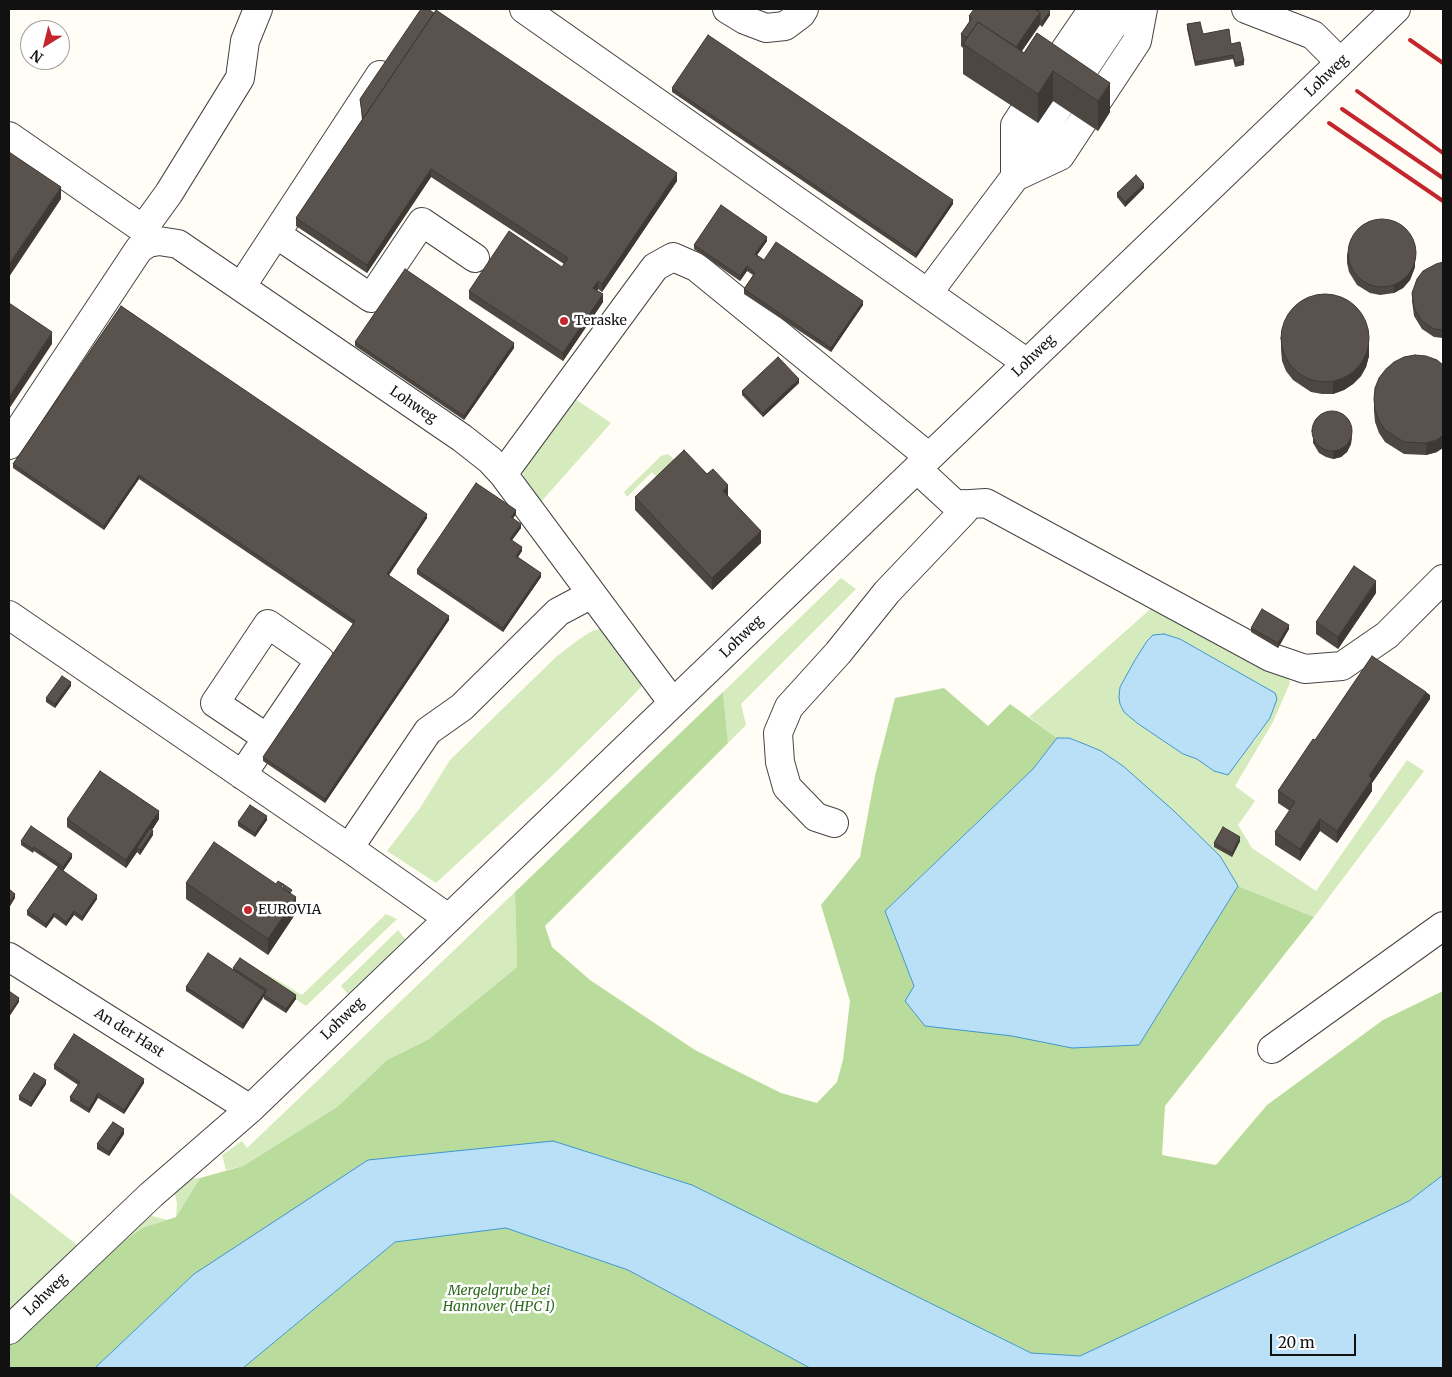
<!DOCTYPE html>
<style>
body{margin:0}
#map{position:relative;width:1452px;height:1377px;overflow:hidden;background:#fffdf5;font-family:Merriweather,serif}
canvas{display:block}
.frame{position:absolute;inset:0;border:10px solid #111;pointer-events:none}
.north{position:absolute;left:20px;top:20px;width:50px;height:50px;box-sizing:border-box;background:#fff;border:1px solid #a0a0a0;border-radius:50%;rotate:216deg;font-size:14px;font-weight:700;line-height:20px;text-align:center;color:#111}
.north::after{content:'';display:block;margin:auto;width:18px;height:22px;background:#c4262e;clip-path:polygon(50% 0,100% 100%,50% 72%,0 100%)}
.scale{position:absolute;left:1270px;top:1334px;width:86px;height:22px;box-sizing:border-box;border:2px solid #111;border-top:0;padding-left:6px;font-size:15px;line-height:18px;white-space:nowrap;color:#111;-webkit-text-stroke:4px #fff;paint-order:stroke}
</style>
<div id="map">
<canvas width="1452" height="1377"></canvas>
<div class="frame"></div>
<div class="north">N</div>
<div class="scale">20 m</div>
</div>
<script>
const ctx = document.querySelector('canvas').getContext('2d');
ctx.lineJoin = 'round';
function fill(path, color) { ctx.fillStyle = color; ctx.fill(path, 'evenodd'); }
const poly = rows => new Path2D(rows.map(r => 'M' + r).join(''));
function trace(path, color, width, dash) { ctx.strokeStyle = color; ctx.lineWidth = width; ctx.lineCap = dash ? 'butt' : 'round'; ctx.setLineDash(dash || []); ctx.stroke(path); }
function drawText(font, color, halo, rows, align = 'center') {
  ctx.font = font + ' Merriweather,serif'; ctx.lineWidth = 5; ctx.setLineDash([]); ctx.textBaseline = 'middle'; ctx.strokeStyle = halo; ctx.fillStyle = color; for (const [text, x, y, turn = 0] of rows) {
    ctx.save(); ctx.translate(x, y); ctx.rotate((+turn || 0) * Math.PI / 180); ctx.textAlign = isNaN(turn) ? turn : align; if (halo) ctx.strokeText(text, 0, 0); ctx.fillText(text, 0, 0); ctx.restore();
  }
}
fill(poly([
 [572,397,611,423,540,503,525,483,523,473,526,461],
 [668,454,680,465,661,482,652,472,627,497,624,492,661,456],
 [841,578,856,589,741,704,746,725,728,743,723,692],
 [1156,604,1288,677,1290,683,1273,722,1235,786,1255,801,1238,825,1252,848,1316,891,1407,760,1424,771,1314,917,1238,886,1220,856,1123,766,1101,751,1087,745,1069,738,1057,738,1029,717],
 [1164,634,1180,639,1274,693,1274,708,1255,740,1214,771,1197,759,1183,754,1137,723,1120,687,1147,641],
 [603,628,644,684,619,710,551,777,436,883,387,851,420,808,450,760,556,657,578,640,592,631],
 [515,892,517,967,429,1039,387,1060,337,1107,243,1166,226,1170,222,1155,242,1141,247,1148],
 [386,914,397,919,306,1006,260,976,267,974,302,995],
 [398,930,405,939,348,994,341,986],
 [200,1178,176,1217,177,1203,175,1195,162,1194,186,1179],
 [9,1192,81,1248,9,1318],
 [145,1214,167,1220,142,1228,88,1267]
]), '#d5ebbd');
fill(poly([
 [944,688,988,726,1010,704,1057,738,1033,769,885,911,914,986,1012,1036,1072,1048,1139,1045,1238,886,1314,917,1165,1106,1162,1155,1216,1165,1267,1105,1383,1020,1443,991,1443,1175,1409,1201,1080,1356,1031,1353,692,1185,194,1274,95,1368,9,1368,9,1343,88,1267,142,1228,176,1217,200,1178,243,1166,337,1107,387,1060,429,1039,517,967,515,892,723,692,728,743,545,926,552,947,590,980,695,1050,781,1093,817,1103,837,1082,843,1060,850,1001,821,905,860,857,875,776,895,698],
 [506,1228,628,1270,810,1368,243,1368,395,1242]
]), '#b9dc9c');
const water = poly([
 [1164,634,1180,639,1275,693,1277,699,1270,718,1228,775,1214,771,1197,759,1183,754,1137,723,1124,712,1120,704,1119,697,1120,687,1135,660,1147,641,1153,635,1164,634],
 [1057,738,1069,738,1087,745,1101,751,1123,766,1174,811,1220,856,1238,886,1139,1045,1072,1048,1012,1036,925,1026,905,1001,914,986,885,911,1033,769,1057,738],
 [553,1141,692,1185,1031,1353,1080,1356,1409,1201,1443,1175,1443,1368,810,1368,628,1270,506,1228,395,1242,243,1368,95,1368,194,1274,368,1160,553,1141]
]);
fill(water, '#b9e0f7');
trace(water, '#3f96cf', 1);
const minor = poly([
 [524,9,1027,363],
 [727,9,745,20,766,28,785,26,801,14,804,9],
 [1246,9,1313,35,1340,62],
 [1050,72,1093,9],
 [1072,87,1124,9],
 [1096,103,1137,41,1143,9],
 [1023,113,1015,125,1015,177,1059,106],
 [9,136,143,229,148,243],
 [143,229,169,193,240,78,245,41,258,9],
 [276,234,371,298,422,222,475,258],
 [241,287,380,75],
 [928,293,1015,177,1060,156,1083,121],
 [9,445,139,249,148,243,159,241,178,244,462,438,490,460,503,474,673,703],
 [917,469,956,505,986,503,1270,657,1305,669,1342,666,1387,635,1443,579],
 [503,474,655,267,673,257,696,267,929,457],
 [9,615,349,848,448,918],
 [242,775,320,660,268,624,215,703,267,738],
 [834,823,816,817,787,787,780,762,778,733,789,707,838,653,887,592,964,511,964,504],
 [349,848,428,731,462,707,558,612,592,594],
 [9,957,250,1109],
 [1272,1049,1443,926],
 [9,1330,151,1195,250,1109,1396,9]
]);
trace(minor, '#444', 30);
trace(minor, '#fff', 28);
trace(poly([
 [1410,40,1443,63],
 [1357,91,1443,153],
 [1342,109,1443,178],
 [1329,123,1443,201]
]), '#c4262e', 4);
fill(poly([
 [1050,15,1042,27,1040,25,1022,51,1024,53,1037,33,1110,112,1098,131,1053,101,1038,123,963,74,963,48,961,46,961,34,969,23,969,16],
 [1187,24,1203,34,1231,44,1244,61,1244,65,1235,67,1233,59,1195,66,1187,29],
 [672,88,953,204,916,258,672,92],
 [360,99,677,181,602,292,598,289,597,291,603,302,563,361,469,299,469,291,562,267,564,264,431,177,367,273,296,226,296,218,362,120],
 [1144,188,1125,207,1117,197,1117,193],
 [767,241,757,255,764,260,863,305,831,352,744,294,744,289,753,275,747,271,740,281,694,249,694,245],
 [1347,254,1415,267,1410,280,1403,288,1394,293,1380,295,1370,293,1357,285,1349,272,1347,263],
 [1443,262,1443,338,1434,337,1422,329,1414,316,1412,301,1412,293],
 [121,306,427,518,389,575,449,620,325,803,263,761,263,757,353,624,139,479,104,530,13,468,13,464],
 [1281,338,1369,356,1366,367,1361,376,1353,384,1344,390,1333,394,1322,394,1311,392,1293,380,1286,371,1282,361,1281,350],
 [355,342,514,348,464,420,355,346],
 [799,383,763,417,742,395,742,391],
 [1374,399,1437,452,1426,455,1404,454,1385,442,1379,433,1375,422,1374,411],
 [1313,427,1352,437,1351,444,1347,452,1341,457,1333,459,1326,457,1319,453,1313,443],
 [635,497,728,497,761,543,712,590,635,510],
 [516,514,513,518,521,528,512,540,522,551,518,557,541,577,503,632,417,574,417,570],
 [1376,593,1338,649,1316,634,1316,622],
 [1251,628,1289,629,1278,648,1251,632],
 [71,686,55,708,46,702,46,698],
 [1430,699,1372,783,1372,791,1337,843,1320,831,1300,861,1275,845,1275,832,1290,811,1278,803,1278,791,1315,740],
 [67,819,159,819,152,830,153,835,140,855,137,852,126,868,67,827],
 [267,820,255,837,238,826,238,822],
 [21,841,72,858,63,871,97,899,82,921,74,915,66,926,54,917,46,928,27,915,27,911,58,867,34,851,33,853,21,845],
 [1240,841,1232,857,1214,847,1214,843],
 [186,883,292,895,296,913,268,955,186,899],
 [233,968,296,999,286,1013,264,999,264,996,243,1029,186,991,186,987,233,970],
 [54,1065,144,1083,124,1114,98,1098,89,1113,70,1101,70,1097,78,1085,54,1069],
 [46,1084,31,1107,19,1100,19,1096],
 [124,1134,109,1156,97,1149,97,1144]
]), '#4d4742');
fill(poly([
 [1050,11,1050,15,1042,27,1042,22],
 [1040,12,1040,24,1019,55,1016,48],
 [1053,71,1053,101,1038,123,1038,94],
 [1110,83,1110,112,1098,131,1098,101],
 [431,169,431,177,367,273,367,265],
 [677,173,677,181,602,292,602,284],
 [1144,184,1144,188,1125,207,1125,202],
 [61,187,61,199,9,277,9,264],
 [953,200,953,204,916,258,916,254],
 [767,237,767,241,755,258,755,254],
 [1415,258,1415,267,1410,280,1403,288,1394,293,1394,285],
 [747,266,747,271,740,281,740,276],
 [598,281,598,289,593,296,593,288],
 [603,294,603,302,563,361,563,353],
 [863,301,863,305,831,352,831,348],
 [52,332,52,344,9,409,9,397],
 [514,343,514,348,464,420,464,416],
 [1369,344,1369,356,1366,367,1361,376,1353,384,1344,390,1333,394,1333,382],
 [799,379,799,383,763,417,763,413],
 [1352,428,1351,444,1347,452,1341,457,1333,459,1333,450],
 [1443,435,1443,448,1437,452,1426,455,1426,443],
 [139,475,139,479,104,530,104,526],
 [728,485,728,498,723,491],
 [516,510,516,514,511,521,511,517],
 [427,514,427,518,387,578,387,574],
 [521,524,521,528,510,543,510,539],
 [761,531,761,543,712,590,712,578],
 [522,547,522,551,516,560,516,556],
 [541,573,541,577,503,632,503,628],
 [1376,581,1376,593,1338,649,1338,637],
 [449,616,449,620,325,803,325,799],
 [1289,625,1289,629,1278,648,1278,643],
 [71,682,71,686,55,708,55,704],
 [1426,692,1430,695,1430,699,1372,783,1372,791,1337,843,1337,831,1369,776],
 [159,811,159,819,139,850,137,848,137,852,126,868,126,860],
 [267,816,267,820,255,837,255,833],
 [1320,819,1320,831,1300,861,1300,849],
 [153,831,153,835,140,855,140,850],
 [1240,837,1240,841,1232,857,1232,853],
 [72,854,72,858,63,871,63,867],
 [15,894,15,898,9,908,9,903],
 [97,895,97,899,82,921,82,917],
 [296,897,296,913,268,955,268,939],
 [74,911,74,915,66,926,66,922],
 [54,913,54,917,46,928,46,924],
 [265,991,265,995,243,1029,243,1024],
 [296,995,296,999,286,1013,286,1009],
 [19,998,19,1002,9,1017,9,1013],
 [144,1079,144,1083,124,1114,124,1110],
 [46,1080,46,1084,31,1107,31,1103],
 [98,1093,98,1098,89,1113,89,1109],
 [124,1129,124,1134,109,1156,109,1152]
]), '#3f3936');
const building = poly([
 [421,9,428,9,434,13,363,119,360,99,421,9],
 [974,9,1034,9,1040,12,1016,47,978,22,967,38,961,34,972,18,969,16,974,9],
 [1034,9,1047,9,1050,11,1042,22,1040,20,1040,12,1034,9],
 [436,10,677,173,602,284,598,281,593,288,603,294,563,353,469,291,509,231,562,267,568,258,431,169,367,265,296,218,436,10],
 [978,22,1024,53,1037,33,1110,83,1098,101,1053,71,1038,94,963,44,978,22],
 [1200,22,1203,34,1229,29,1231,44,1240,42,1244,61,1235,63,1233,55,1195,62,1187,24,1200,22],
 [708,35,953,200,916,254,672,88,708,35],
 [9,152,61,187,9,264,9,152],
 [1136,175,1144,184,1125,202,1117,193,1136,175],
 [721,205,767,237,755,254,764,260,776,242,863,301,831,348,744,289,755,273,747,266,740,276,694,245,721,205],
 '1348 253a34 34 0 1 1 68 0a34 34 0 1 1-68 0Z',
 [1443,262,1443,330,1434,329,1422,321,1414,308,1412,293,1417,279,1423,271,1436,264,1443,262],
 [405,269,514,343,464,416,355,342,405,269],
 '1281 338a44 44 0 1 1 88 0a44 44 0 1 1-88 0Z',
 [9,303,52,332,9,397,9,303],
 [121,306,427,514,387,574,449,616,325,799,263,757,355,621,139,475,104,526,13,464,121,306],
 [1415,355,1426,356,1437,360,1443,365,1443,435,1437,440,1426,443,1404,442,1385,430,1379,421,1375,410,1374,399,1375,388,1379,378,1386,369,1394,362,1404,357,1415,355],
 [778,357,799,379,763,413,742,391,778,357],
 '1312 431a20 20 0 1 1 40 0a20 20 0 1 1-40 0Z',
 [684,450,707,474,713,469,728,485,723,491,761,531,712,578,635,497,684,450],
 [476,483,516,510,511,517,521,524,510,539,522,547,516,556,541,573,503,628,417,570,476,483],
 [1354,566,1376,581,1338,637,1316,622,1354,566],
 [1262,609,1289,625,1278,643,1251,628,1262,609],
 [1372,656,1426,692,1369,776,1372,779,1337,831,1320,819,1300,849,1275,832,1295,802,1278,791,1313,739,1315,740,1372,656],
 [62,676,71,682,55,704,46,698,62,676],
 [100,771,159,811,126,860,67,819,100,771],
 [250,805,267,816,255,833,238,822,250,805],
 [31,826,72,854,63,867,34,847,33,849,21,841,31,826],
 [1223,827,1240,837,1232,853,1214,843,1223,827],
 [150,828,153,831,140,850,137,848,150,828],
 [214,842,276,884,278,881,283,884,281,887,296,897,268,939,186,883,214,842],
 [58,867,97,895,82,917,74,911,66,922,54,913,46,924,27,911,58,867],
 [283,884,292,890,290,893,283,889,283,884],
 [9,889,15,894,9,903,9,889],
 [208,953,265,991,243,1024,186,987,208,953],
 [240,958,296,995,286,1009,264,995,267,990,233,968,240,958],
 [9,991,19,998,9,1013,9,991],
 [74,1034,144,1079,124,1110,98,1093,89,1109,70,1097,80,1082,54,1065,74,1034],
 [34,1073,46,1080,31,1103,19,1096,34,1073],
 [113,1122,124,1129,109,1152,97,1144,113,1122]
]);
fill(building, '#5a524d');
trace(building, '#3f3936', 1);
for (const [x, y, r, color] of [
 [564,321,5,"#c4262e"],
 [248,910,5,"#c4262e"]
]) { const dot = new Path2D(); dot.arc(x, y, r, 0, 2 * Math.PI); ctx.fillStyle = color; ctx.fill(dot); trace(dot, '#fff', 2); }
drawText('14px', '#111', '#fff', [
 ["Lohweg",1327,76,-44],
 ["Lohweg",1034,356,-44],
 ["Lohweg",413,405,34],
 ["Lohweg",742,637,-44],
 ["Lohweg",343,1019,-44],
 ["An der Hast",129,1033,32],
 ["Lohweg",46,1295,-44]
]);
drawText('14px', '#111', '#fff', [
 ["Teraske",574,321],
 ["EUROVIA",258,910]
], 'left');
drawText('italic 14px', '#2f6b1f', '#fff', [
 ["Mergelgrube bei",499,1291],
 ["Hannover (HPC I)",499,1307]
]);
</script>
